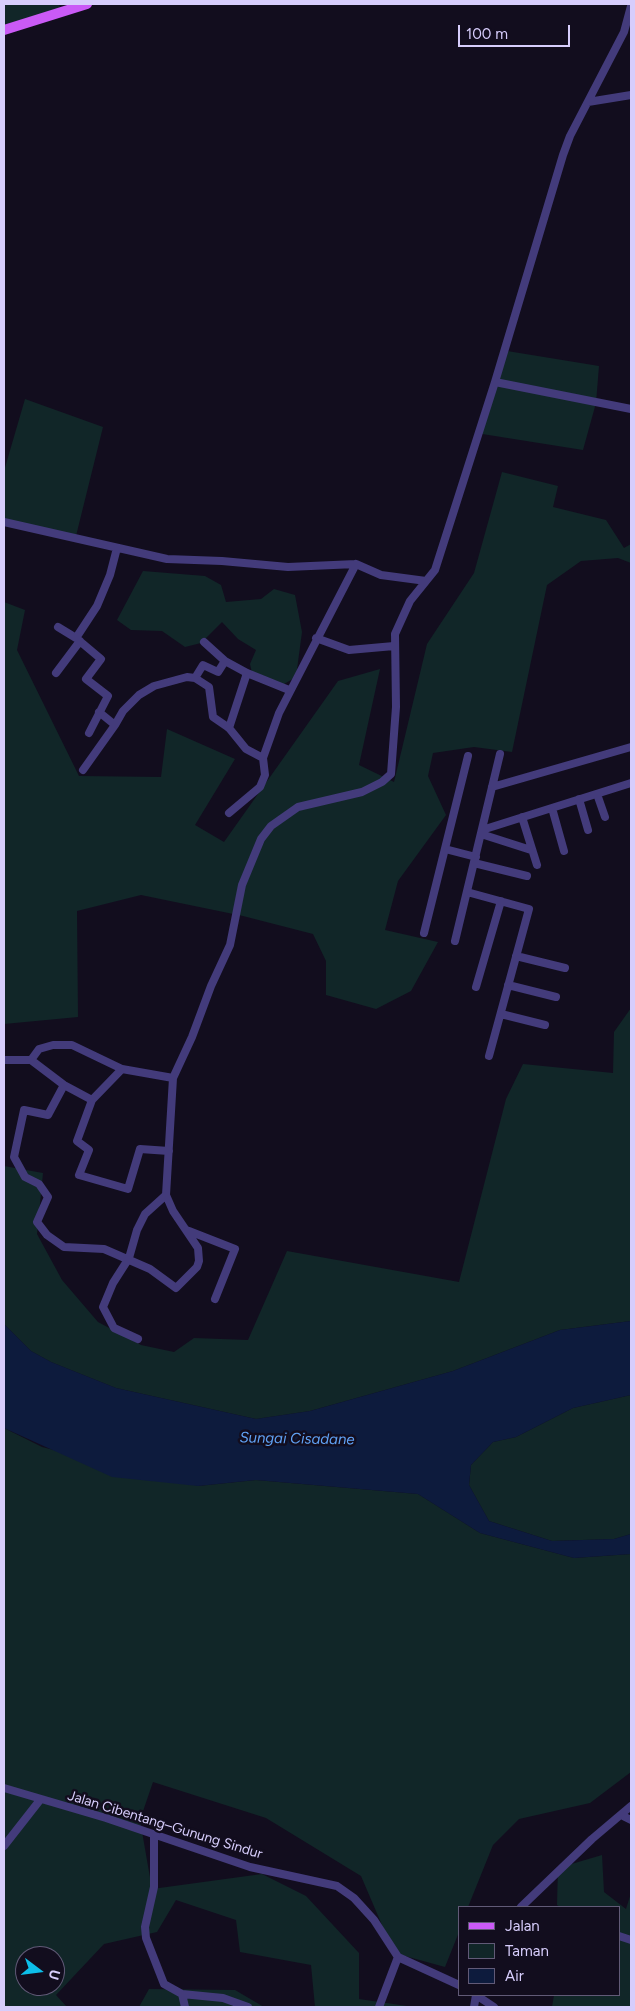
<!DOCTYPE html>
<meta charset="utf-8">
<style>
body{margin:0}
#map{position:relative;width:635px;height:2011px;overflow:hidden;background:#120d1e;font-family:Figtree,sans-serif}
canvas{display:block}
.frame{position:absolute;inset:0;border:5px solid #d7cdfc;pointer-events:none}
.legend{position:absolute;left:458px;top:1906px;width:162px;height:90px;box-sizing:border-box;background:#120d1e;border:1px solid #615a77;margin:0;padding:6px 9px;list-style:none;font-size:15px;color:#d7cdfc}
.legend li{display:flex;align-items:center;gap:10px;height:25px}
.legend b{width:25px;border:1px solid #615a77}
.north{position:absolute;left:15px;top:1946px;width:50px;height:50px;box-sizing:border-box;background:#120d1e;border:1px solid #615a77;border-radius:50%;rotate:105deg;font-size:14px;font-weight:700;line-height:20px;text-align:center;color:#d7cdfc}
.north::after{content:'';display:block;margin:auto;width:18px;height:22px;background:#0dbee9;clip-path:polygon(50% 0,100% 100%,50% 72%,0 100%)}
.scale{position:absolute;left:458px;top:25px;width:112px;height:22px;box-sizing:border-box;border:2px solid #d7cdfc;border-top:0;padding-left:6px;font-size:15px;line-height:18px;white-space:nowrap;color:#d7cdfc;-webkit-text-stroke:4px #120d1e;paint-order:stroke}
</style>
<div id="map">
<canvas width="635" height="2011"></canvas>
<div class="frame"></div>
<ul class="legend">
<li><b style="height:6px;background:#ca5af6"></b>Jalan</li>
<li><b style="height:14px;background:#112628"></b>Taman</li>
<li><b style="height:14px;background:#0d1b3d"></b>Air</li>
</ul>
<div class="north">U</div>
<div class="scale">100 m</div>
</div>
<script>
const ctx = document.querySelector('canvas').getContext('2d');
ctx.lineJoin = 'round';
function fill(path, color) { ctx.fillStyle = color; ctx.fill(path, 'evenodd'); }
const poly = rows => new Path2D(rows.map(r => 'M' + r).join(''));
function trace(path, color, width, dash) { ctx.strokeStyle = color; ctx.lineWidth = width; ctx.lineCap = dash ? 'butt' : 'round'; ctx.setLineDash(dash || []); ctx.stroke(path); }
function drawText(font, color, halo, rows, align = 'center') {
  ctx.font = font + ' Figtree,sans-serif'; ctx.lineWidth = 5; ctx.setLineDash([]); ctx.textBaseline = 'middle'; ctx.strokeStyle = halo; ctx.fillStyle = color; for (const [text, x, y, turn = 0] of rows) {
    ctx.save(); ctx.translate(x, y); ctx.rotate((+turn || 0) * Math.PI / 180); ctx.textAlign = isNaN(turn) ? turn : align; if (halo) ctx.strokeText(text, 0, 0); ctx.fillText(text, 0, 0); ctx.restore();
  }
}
fill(poly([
 [4,4,59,4,61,11,4,31],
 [501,350,599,366,596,403,583,450,476,433],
 [25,399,103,427,75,540,4,519,4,471],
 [502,472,558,486,553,507,606,520,624,548,631,544,631,563,618,558,581,561,547,585,512,752,474,747,433,753,428,776,446,815,398,881,385,930,438,942,411,991,376,1009,326,995,326,961,313,934,243,916,141,895,77,911,78,1017,4,1024,4,602,25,610,17,650,79,776,161,777,167,729,235,759,195,825,224,842,338,681,380,669,359,765,394,782,427,644,474,573],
 [143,571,205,576,221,585,226,602,261,599,274,589,295,595,302,632,296,677,279,687,253,677,250,664,256,650,238,639,222,622,201,643,185,647,162,631,131,630,117,620],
 [631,1008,631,1321,560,1330,453,1371,310,1411,256,1419,116,1388,51,1362,31,1351,4,1324,4,1166,43,1173,37,1234,62,1280,98,1322,141,1345,174,1352,194,1338,248,1340,287,1251,459,1282,506,1099,523,1064,613,1073,614,1032],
 [631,1395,631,1534,614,1539,552,1541,489,1521,469,1485,471,1465,493,1442,516,1437,573,1408],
 [4,1428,42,1447,198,1486,256,1480,418,1494,480,1533,574,1558,631,1554,631,1772,590,1803,519,1819,493,1845,468,1907,459,1907,459,1932,445,1967,394,1953,361,1876,266,1818,153,1782,140,1820,152,1889,262,1874,306,1896,359,1953,359,1999,414,2007,315,2007,311,1965,240,1952,236,1920,176,1900,157,1932,104,1944,56,1995,67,2007,4,2007],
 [25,1956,55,1956,55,1986,25,1986],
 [602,1855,604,1892,626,1909,631,1893,631,2007,552,2007,554,1995,619,1995,619,1907,560,1907,557,1905,558,1868],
 [149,1989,235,1990,264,2007,139,2007]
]), '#112628');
fill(poly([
 [631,1321,631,1395,573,1408,516,1437,493,1442,471,1465,469,1485,489,1521,552,1541,614,1539,631,1534,631,1554,574,1558,480,1533,418,1494,256,1480,198,1486,112,1477,4,1428,4,1324,31,1351,51,1362,116,1388,256,1419,310,1411,453,1371,560,1330]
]), '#0d1b3d');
trace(poly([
 [588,102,631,95],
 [495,382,631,409],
 [4,522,167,559,222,561,288,567,356,564,381,575,426,581],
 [58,627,76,638,101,659,86,679,108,696,89,733],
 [76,638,97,606,110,575,117,548],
 [316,638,349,650,394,646],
 [204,642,225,661,247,673,289,690],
 [56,673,80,641],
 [195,678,203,665,218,672,225,661],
 [115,725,123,711,139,695,154,686,187,677,195,678,209,687,213,717,229,728,246,749,263,758],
 [229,728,247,673],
 [83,770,115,725,99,712],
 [492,787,631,747],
 [597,794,605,817],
 [579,799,588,830],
 [552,808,564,851],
 [229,813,260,787,265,775,263,758,279,713,356,564],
 [522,817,537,865],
 [482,830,631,783],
 [481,834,531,850],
 [445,849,476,857],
 [474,863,527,876],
 [467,892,529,909,489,1056],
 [424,933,468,756],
 [455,941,500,754],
 [516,956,565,968],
 [508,985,556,997],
 [476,987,501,901],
 [501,1014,545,1025],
 [4,1060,31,1060,39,1049,53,1045,72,1045,122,1069,173,1078],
 [31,1060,64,1085,92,1100],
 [122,1069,92,1100,77,1141,89,1150,79,1175,128,1189,140,1149,169,1151],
 [64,1085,48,1115,24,1110,14,1157,25,1177,39,1184,48,1197,37,1222,47,1235,64,1247,104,1249,150,1269,176,1288,197,1267,199,1261,198,1248,173,1211,166,1195,173,1078,192,1037,211,986,230,945,242,885,261,839,271,826,298,807,362,792,382,782,391,774,396,707,395,634,410,601,435,570,495,382,563,155,570,136,624,32,631,6],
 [189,1231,235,1249,215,1299],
 [138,1339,114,1328,103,1307,113,1283,129,1258,137,1230,145,1214,166,1195],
 [4,1788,106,1818,250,1867,337,1886,354,1898,374,1920,398,1957,459,1985],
 [621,1815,631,1820],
 [154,1835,154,1887,145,1927,146,1938,164,1984,182,1994,185,2007],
 [4,1846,40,1800],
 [521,1907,592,1839,631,1806],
 [619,1936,631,1940],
 [182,1994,223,1998,248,2007],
 [379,2007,398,1957],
 [474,2007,476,1995,494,2007]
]), '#433b7b', 8);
trace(poly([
 [4,30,87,4]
]), '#ca5af6', 10);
drawText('14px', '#d7cdfc', '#120d1e', [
 ["Jalan Cibentang–Gunung Sindur",165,1825,17]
]);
drawText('italic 15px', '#61a3f6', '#120d1e', [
 ["Sungai Cisadane",297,1439,1]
]);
</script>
